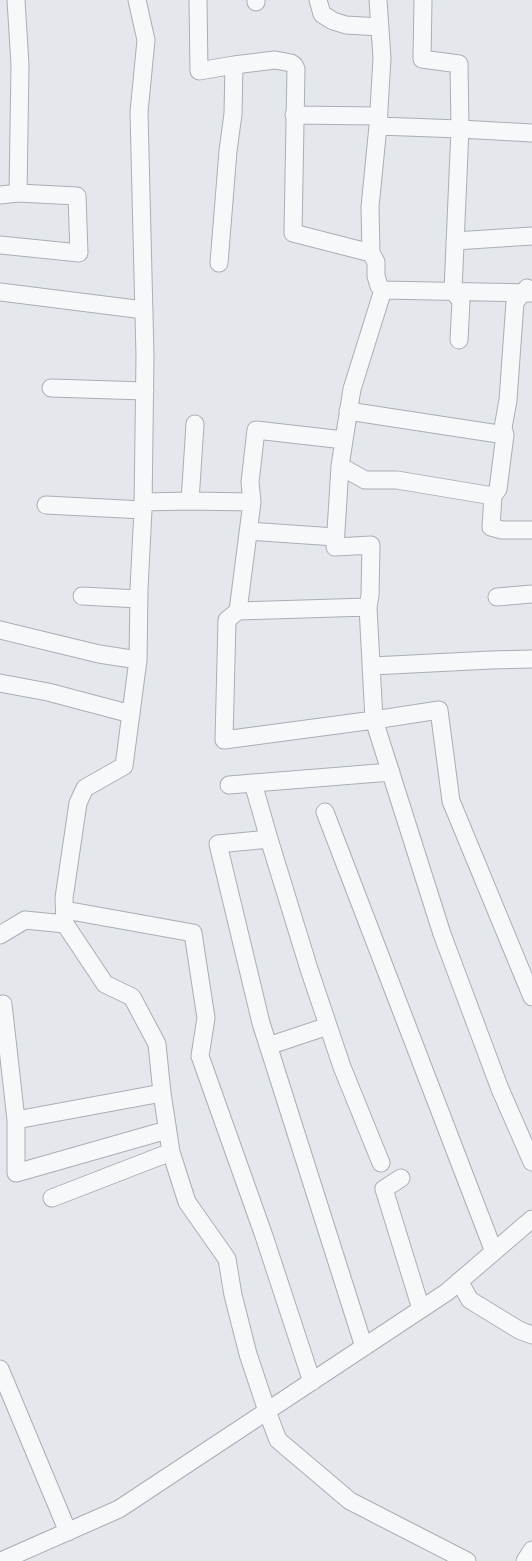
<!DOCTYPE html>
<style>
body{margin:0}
canvas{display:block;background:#e4e7ec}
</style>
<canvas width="532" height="1561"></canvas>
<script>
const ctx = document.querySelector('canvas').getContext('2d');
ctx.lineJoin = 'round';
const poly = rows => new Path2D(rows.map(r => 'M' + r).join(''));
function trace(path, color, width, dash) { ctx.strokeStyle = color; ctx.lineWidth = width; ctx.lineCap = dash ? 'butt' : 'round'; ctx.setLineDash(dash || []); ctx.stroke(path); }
const minor = poly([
 [198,0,199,71,234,65,233,114,228,151,219,263],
 [256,0,256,2],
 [318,0,322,14,333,21,346,25,380,27],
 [378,0,382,58,378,126,460,129,453,291,461,301,459,340],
 [423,0,422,59,459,64,460,129,532,133],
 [234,65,275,60,291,63,294,65,296,69,293,233,371,253,376,262,376,276,379,286,383,290],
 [294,115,376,116,379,119],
 [0,195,18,193],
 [455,241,532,236],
 [0,245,79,253,77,196,18,193,20,65,16,0],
 [371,253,370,207,378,126],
 [527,288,515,302,508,400,503,428,505,435,498,489,493,496,491,527,502,530,532,530],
 [0,292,144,310],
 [532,293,383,290,352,389,340,466,335,547,371,545,370,595,368,607,374,720,439,710,451,801,532,997],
 [51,388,145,391],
 [348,411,505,435],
 [344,440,256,430,250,482,252,502,238,611,227,620,224,740,374,720,442,934,500,1089,532,1162],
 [340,466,365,480,397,480,493,496],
 [190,501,195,424],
 [143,502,190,501,252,502],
 [46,505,143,510],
 [248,531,335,537],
 [82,596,139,599],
 [497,597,532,594],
 [238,611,368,607],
 [0,630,99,654,138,660],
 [372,666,491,660,532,659],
 [0,683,48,692,131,714],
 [253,783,269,839],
 [229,785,391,772],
 [325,812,494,1252],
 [65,910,193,933,206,1018,200,1056,264,1236,312,1382],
 [65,924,64,898,78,803,85,788,124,766,138,660,139,589,143,510,145,356,139,112,146,40,137,0],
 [0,935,25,920,65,924,105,984,132,997,157,1044,162,1093,171,1152,187,1202,227,1259,233,1295,248,1354,267,1411,278,1440,350,1501,467,1561],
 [3,1004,16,1120,162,1093],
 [268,1046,328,1026],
 [16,1120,16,1173,167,1130],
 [401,1178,384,1189,421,1309],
 [52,1198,171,1152],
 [459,1281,470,1300,519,1330,532,1335],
 [364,1347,261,1023,218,844,269,839,309,969,342,1067,381,1163],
 [0,1369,68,1532],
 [1,1561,119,1509,447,1292,532,1219],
 [525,1561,532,1550]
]);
trace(minor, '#a9aeb7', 19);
trace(minor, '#f7f8fa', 17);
</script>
